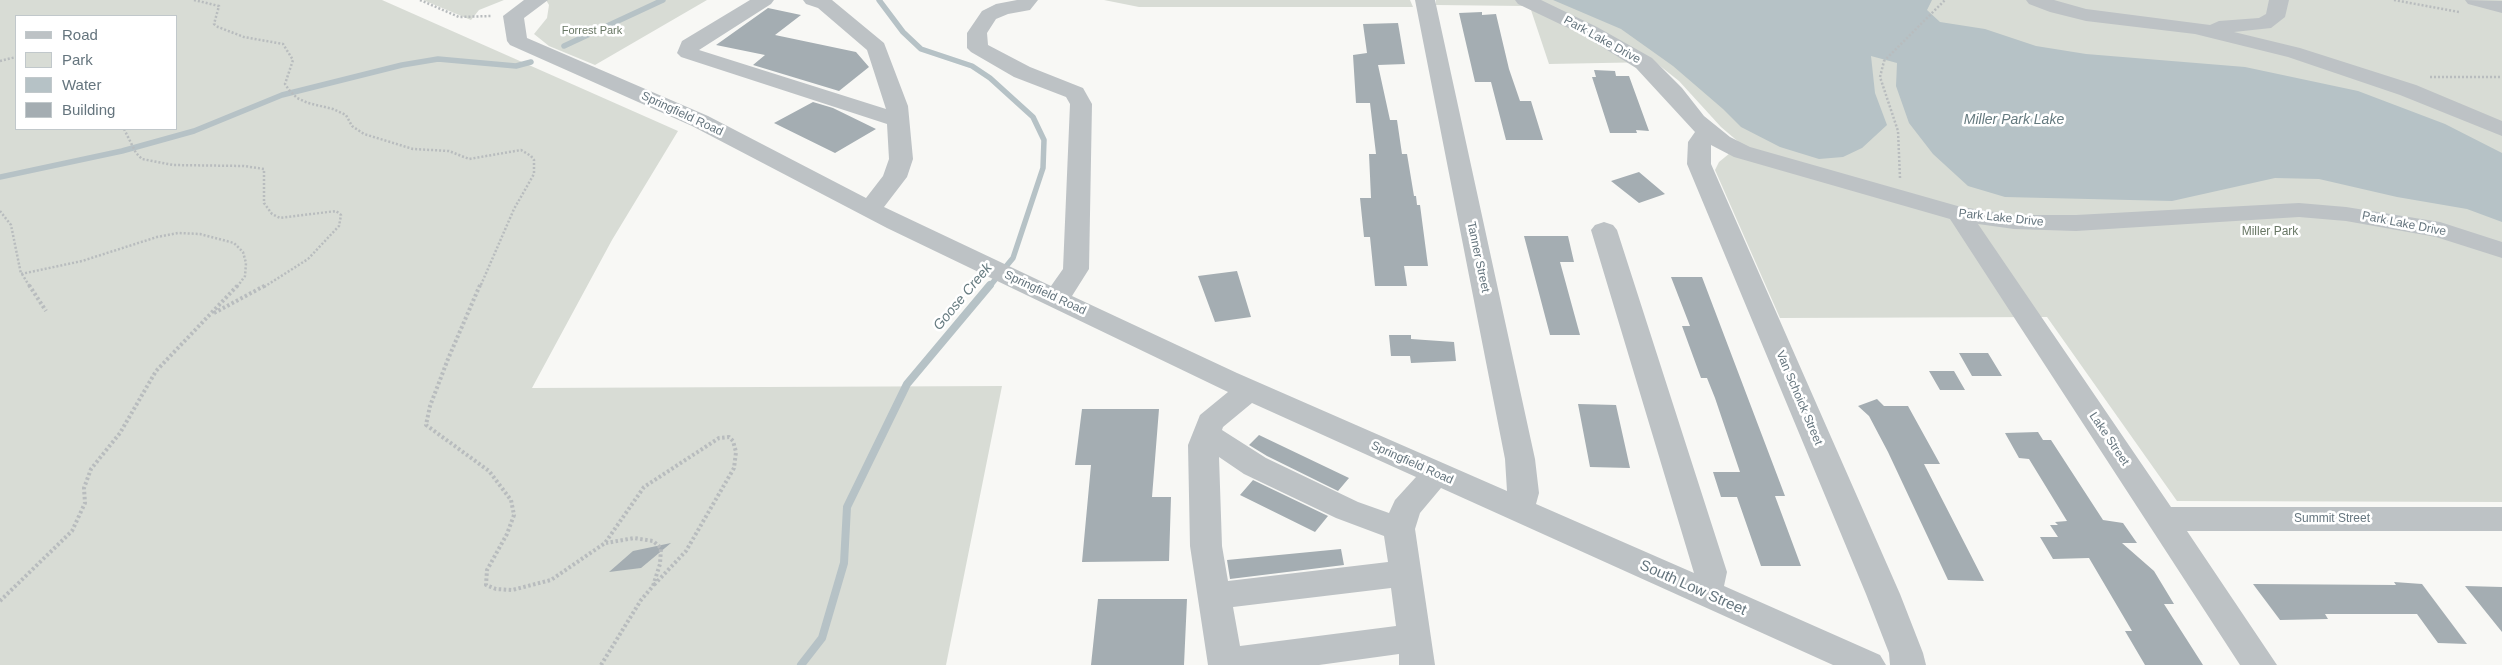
<!DOCTYPE html>
<style>
body{margin:0}
#map{position:relative;width:2502px;height:665px;overflow:hidden;background:#f8f8f5;font-family:Arial,sans-serif}
canvas{display:block}
.legend{position:absolute;left:15px;top:15px;width:162px;height:115px;box-sizing:border-box;background:#fff;border:1px solid #c1c8cb;margin:0;padding:6px 9px;list-style:none;font-size:15px;color:#65757e}
.legend li{display:flex;align-items:center;gap:10px;height:25px}
.legend b{width:25px;border:1px solid #c1c8cb}
</style>
<div id="map">
<canvas width="2502" height="665"></canvas>
<ul class="legend">
<li><b style="height:6px;background:#bdc2c5"></b>Road</li>
<li><b style="height:14px;background:#d8dcd5"></b>Park</li>
<li><b style="height:14px;background:#b6c2c6"></b>Water</li>
<li><b style="height:14px;background:#a4adb2"></b>Building</li>
</ul>
</div>
<script>
const ctx = document.querySelector('canvas').getContext('2d');
ctx.lineJoin = 'round';
function fill(path, color) { ctx.fillStyle = color; ctx.fill(path, 'evenodd'); }
const poly = rows => new Path2D(rows.map(r => 'M' + r).join(''));
function trace(path, color, width, dash) { ctx.strokeStyle = color; ctx.lineWidth = width; ctx.lineCap = dash ? 'butt' : 'round'; ctx.setLineDash(dash || []); ctx.stroke(path); }
function drawText(font, color, halo, rows, align = 'center') {
  ctx.font = font + ' Arial,sans-serif'; ctx.lineWidth = 5; ctx.setLineDash([]); ctx.textBaseline = 'middle'; ctx.strokeStyle = halo; ctx.fillStyle = color; for (const [text, x, y, turn = 0] of rows) {
    ctx.save(); ctx.translate(x, y); ctx.rotate((+turn || 0) * Math.PI / 180); ctx.textAlign = isNaN(turn) ? turn : align; if (halo) ctx.strokeText(text, 0, 0); ctx.fillText(text, 0, 0); ctx.restore();
  }
}
fill(poly([
 [0,0,382,0,678,131,612,240,532,388,1002,386,946,665,0,665],
 [16,16,176,16,176,129,16,129],
 [423,0,504,0,479,10,471,20],
 [546,0,707,0,595,65,549,46,534,34,547,18,549,5],
 [1104,0,1410,0,1413,7,1139,7],
 [1436,0,2502,0,2502,502,2177,501,2047,317,1780,318,1715,170,1719,162,1741,144,1721,127,1679,81,1655,62,1549,64,1531,10,1524,6,1436,5]
]), '#d8dcd5');
fill(poly([
 [1553,0,1932,0,1927,10,1940,22,1985,29,2036,46,2086,54,2245,67,2358,91,2445,124,2502,153,2502,222,2467,209,2397,197,2319,179,2275,178,2172,201,2005,197,1968,186,1933,154,1909,123,1896,86,1897,63,1871,56,1875,93,1887,125,1862,148,1843,157,1819,159,1780,147,1741,127,1723,109,1673,66,1621,29]
]), '#b6c2c6');
trace(poly([
 [879,0,903,32,921,49,972,66,990,78,1033,117,1044,140,1043,168,1013,258,989,287],
 [564,46,663,0],
 [0,177,122,151,194,131,282,95,402,65,438,59,516,66,531,62]
]), '#b6c2c6', 5.5);
trace(poly([
 [801,665,822,638,844,563,847,507,907,384,990,285]
]), '#b6c2c6', 8);
fill(poly([
 [768,8,801,15,775,35,856,52,869,67,839,91,753,65,765,55,716,45],
 [1482,12,1482,15,1496,14,1509,69,1520,101,1531,101,1543,140,1506,140,1491,82,1475,82,1459,13],
 [1398,23,1405,64,1378,65,1390,120,1397,120,1402,154,1407,154,1414,196,1416,196,1417,205,1420,205,1428,266,1404,266,1407,286,1375,286,1370,237,1364,237,1360,198,1371,198,1369,154,1376,154,1370,103,1356,103,1353,55,1367,53,1363,24],
 [1594,70,1615,71,1616,76,1629,76,1649,131,1636,130,1637,133,1610,133,1592,77,1596,77],
 [813,102,833,108,876,129,835,153,774,123],
 [1639,172,1665,194,1639,203,1611,181],
 [1524,236,1568,236,1574,262,1560,262,1580,335,1550,335],
 [1237,271,1251,317,1215,322,1198,276],
 [1671,277,1702,277,1785,496,1775,496,1801,566,1761,566,1737,497,1721,497,1713,472,1740,472,1715,398,1707,378,1701,378,1682,326,1690,326],
 [1389,335,1411,335,1411,339,1454,342,1456,361,1411,363,1410,356,1391,356],
 [1959,353,1988,353,2002,376,1972,376],
 [1929,371,1954,371,1965,390,1940,390],
 [1877,399,1884,406,1908,406,1940,464,1924,464,1984,581,1948,580,1888,452,1869,416,1858,406],
 [1578,404,1616,405,1630,468,1590,467],
 [1082,409,1159,409,1152,497,1171,497,1169,561,1082,562,1091,465,1075,465],
 [2038,432,2043,440,2051,440,2103,520,2123,523,2137,543,2122,543,2154,571,2174,604,2164,604,2203,665,2145,665,2125,631,2132,631,2089,558,2053,559,2040,537,2058,537,2050,525,2058,525,2055,522,2067,521,2029,459,2019,458,2005,433],
 [1259,435,1349,478,1338,491,1267,456,1249,445],
 [1253,480,1328,516,1315,532,1240,495],
 [671,543,641,568,609,572,633,551],
 [1341,549,1344,565,1230,579,1227,560],
 [2394,582,2422,584,2467,644,2438,643,2417,614,2325,614,2328,619,2280,620,2253,584,2396,585],
 [2465,586,2502,587,2502,632],
 [1098,599,1187,599,1184,665,1091,665]
]), '#a4adb2');
trace(poly([
 [194,0,219,6,214,24,218,27,244,37,283,44,293,60,285,84,289,90,297,98,308,103,333,109,346,115,352,126,364,134,413,149,449,151,469,159,521,150,531,156,534,160,534,174,514,209,480,287],
 [420,0,459,17,492,16],
 [2394,0,2459,12],
 [0,61,16,57],
 [2430,77,2502,77],
 [124,129,136,153,142,159,173,165,244,166,264,169,264,203,272,214,280,218,336,211,341,215,339,226,308,259,264,287],
 [1900,178,1898,131,1880,77,1884,61,1945,0],
 [0,211,11,225,21,274,82,261,157,237,178,233,200,234,234,243,243,252,246,263,245,276,237,287],
 [22,274,30,287]
]), '#b8bcbe', 2.5, [2, 2]);
trace(poly([
 [29,285,46,311],
 [480,285,448,359,430,406,426,425,489,471,511,500,514,515,507,534,487,570,486,585,496,589,512,590,551,580,605,543,644,487,719,438,729,437,733,441,736,452,734,468,686,551,653,586],
 [214,313,266,285],
 [0,601,72,531,85,503,84,488,91,469,120,433,156,371,238,285],
 [601,665,641,600,653,586,660,564,661,548,653,541,634,538,606,543]
]), '#b8bcbe', 4, [2.5, 2.5]);
fill(poly([
 [524,0,548,0,524,18,527,38,708,116,866,198,883,176,889,159,887,124,681,57,677,53,682,41,750,0,774,0,771,4,699,50,886,109,867,50,818,8,806,4,803,0,832,0,884,43,908,106,913,159,907,177,884,207,1051,286,1063,269,1070,104,1066,97,1014,77,971,52,967,48,967,33,982,11,996,4,1017,0,1038,0,1030,10,1008,14,996,19,987,33,988,45,1030,67,1083,88,1092,104,1089,269,1072,296,1237,373,1507,491,1505,459,1415,0,1435,0,1535,459,1539,493,1536,504,1694,573,1591,230,1595,225,1604,222,1613,225,1617,230,1727,572,1724,586,1880,655,1886,665,1833,665,1441,488,1420,513,1415,529,1435,665,1399,665,1399,654,1319,665,1208,665,1190,546,1188,445,1200,415,1228,392,887,228,692,126,510,45,507,41,503,16,524,0],
 [1252,403,1416,477,1395,500,1389,513,1358,502,1266,458,1222,430,1223,427,1252,403],
 [1219,457,1244,474,1336,518,1384,536,1388,562,1228,581,1222,546,1219,457],
 [1391,588,1396,626,1240,646,1233,607,1391,588],
 [1515,0,1541,0,1597,27,1652,58,1682,88,1704,116,1730,137,1750,147,1961,207,2014,215,2076,215,2299,203,2346,207,2440,222,2502,242,2502,258,2436,237,2346,221,2299,217,2076,231,2014,229,1978,224,2171,507,2502,507,2502,531,2187,531,2277,665,2240,665,1950,219,1734,157,1711,145,1711,164,1900,594,1923,653,1926,665,1890,665,1889,653,1866,594,1687,164,1688,142,1695,132,1636,68,1583,35,1518,4,1515,0],
 [2026,0,2054,0,2086,9,2210,25,2219,21,2259,18,2266,14,2269,0,2289,0,2285,17,2271,28,2234,32,2300,48,2416,85,2502,121,2502,136,2400,95,2288,57,2195,34,2086,21,2050,12,2029,4,2026,0],
 [2465,0,2502,1,2502,13,2468,4,2465,0]
]), '#bdc2c5');
drawText('11px', '#687764', '#fff', [
 ["Forrest Park",592,31]
]);
drawText('12px', '#65757e', '#fff', [
 ["Park Lake Drive",1602,40,29],
 ["Springfield Road",682,114,25],
 ["Park Lake Drive",2001,218,6],
 ["Park Lake Drive",2404,224,11],
 ["Tanner Street",1478,257,78],
 ["Springfield Road",1045,293,25],
 ["Van Schoick Street",1799,398,67],
 ["Lake Street",2109,439,56],
 ["Springfield Road",1412,463,24],
 ["Summit Street",2332,519]
]);
drawText('12px', '#687764', '#fff', [
 ["Miller Park",2270,232]
]);
drawText('italic 14px', '#657a7f', '#fff', [
 ["Miller Park Lake",2014,120],
 ["Goose Creek",963,297,-50]
]);
drawText('15px', '#65757e', '#fff', [
 ["South Low Street",1693,588,24]
]);
</script>
